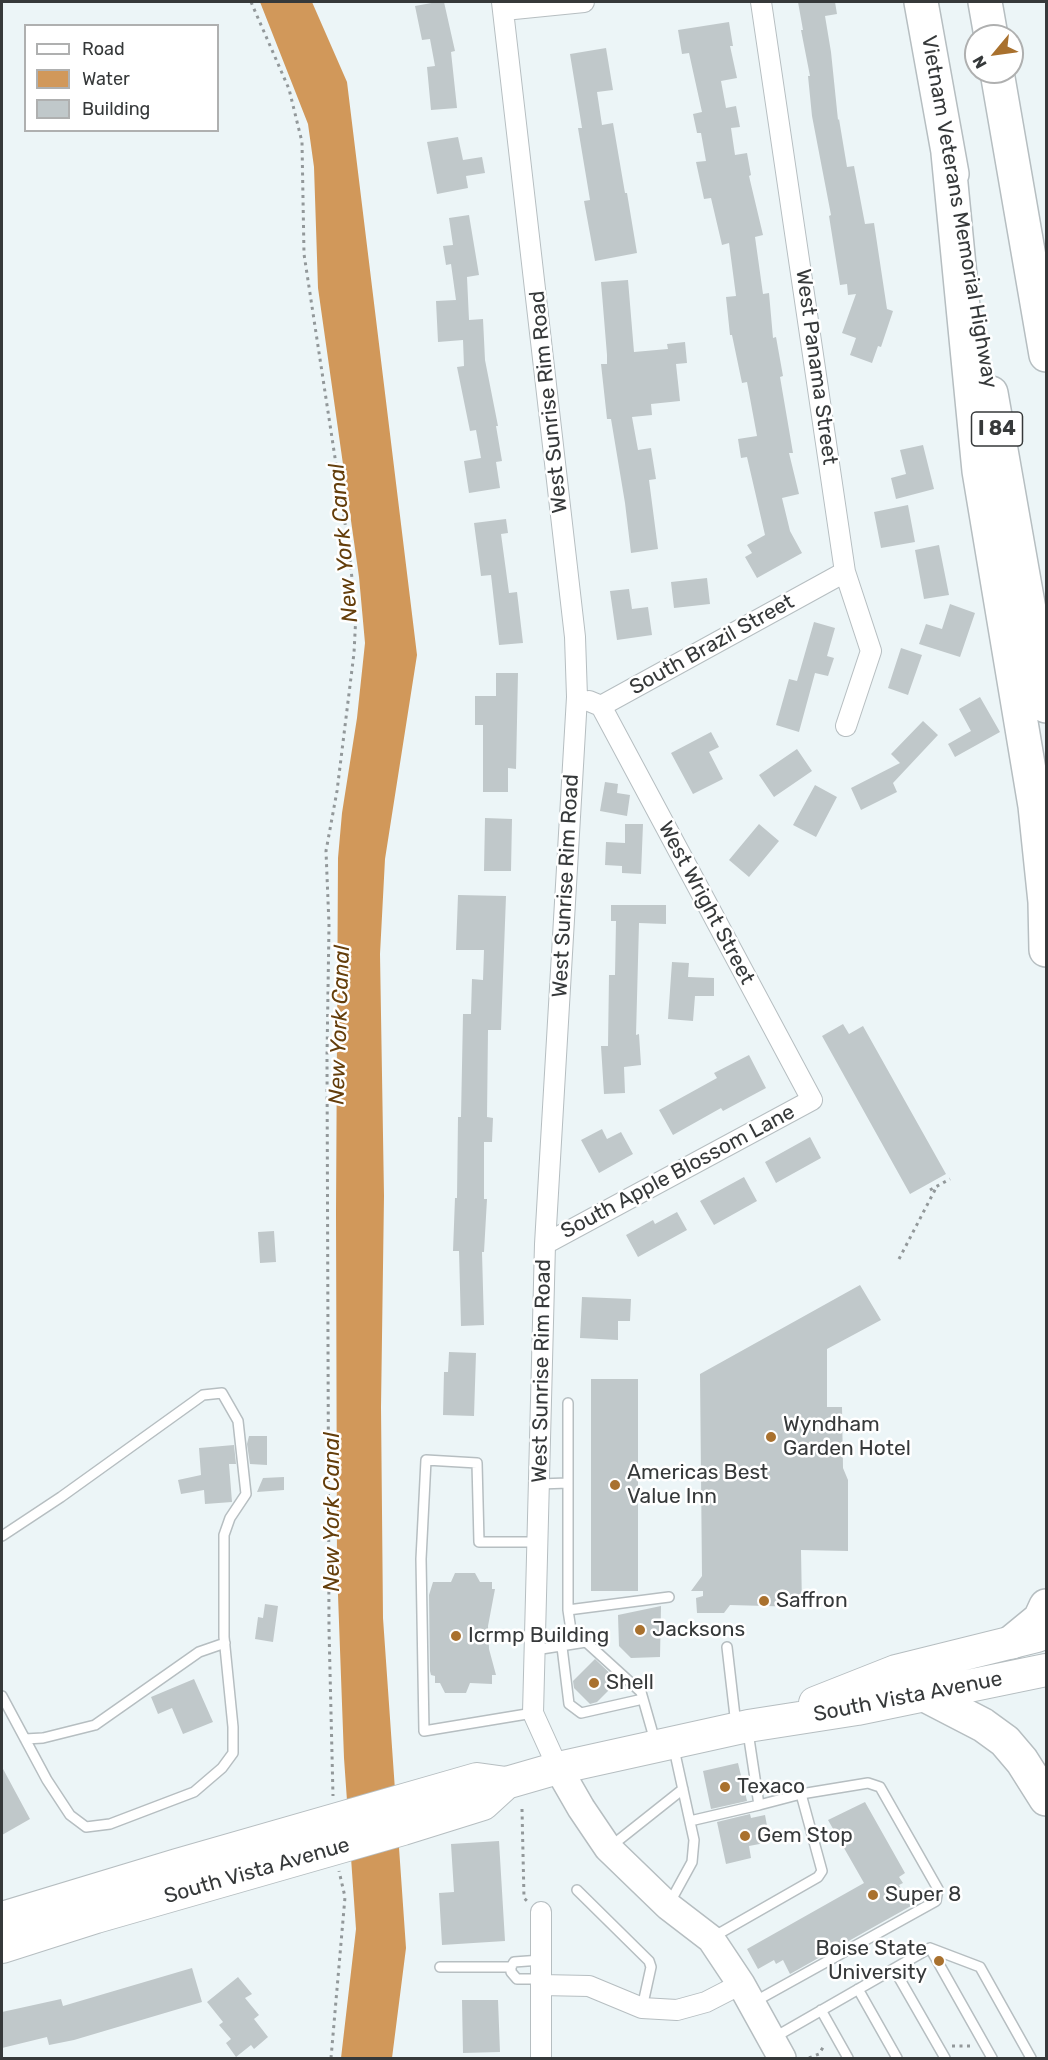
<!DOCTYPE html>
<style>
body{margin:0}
#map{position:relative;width:1048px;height:2060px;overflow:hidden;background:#ecf5f7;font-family:Rubik,sans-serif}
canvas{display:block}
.frame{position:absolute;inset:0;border:3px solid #36393a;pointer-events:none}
.legend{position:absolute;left:24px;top:24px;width:195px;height:108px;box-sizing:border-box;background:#fff;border:2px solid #afb0b0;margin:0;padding:8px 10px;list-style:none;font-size:18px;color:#36393a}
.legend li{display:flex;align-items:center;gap:12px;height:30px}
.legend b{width:30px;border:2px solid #afb0b0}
.north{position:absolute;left:964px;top:24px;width:60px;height:60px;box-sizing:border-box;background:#fff;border:2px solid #afb0b0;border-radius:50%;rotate:241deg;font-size:16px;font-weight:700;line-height:24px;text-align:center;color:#36393a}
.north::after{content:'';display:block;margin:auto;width:21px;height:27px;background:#a9712e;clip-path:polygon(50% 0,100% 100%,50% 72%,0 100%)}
</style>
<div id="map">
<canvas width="1048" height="2060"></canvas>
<div class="frame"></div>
<ul class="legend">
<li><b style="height:8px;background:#fff"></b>Road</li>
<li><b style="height:16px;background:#d1985a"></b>Water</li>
<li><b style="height:16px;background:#c0c8ca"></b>Building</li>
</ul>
<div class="north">N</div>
</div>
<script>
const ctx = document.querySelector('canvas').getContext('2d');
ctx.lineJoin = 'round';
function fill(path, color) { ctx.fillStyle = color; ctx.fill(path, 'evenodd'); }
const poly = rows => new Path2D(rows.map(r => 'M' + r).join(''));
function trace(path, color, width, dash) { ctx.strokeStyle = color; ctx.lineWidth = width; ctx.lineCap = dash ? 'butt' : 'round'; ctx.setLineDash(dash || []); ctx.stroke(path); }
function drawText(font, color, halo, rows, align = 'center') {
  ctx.font = font + ' Rubik,sans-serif'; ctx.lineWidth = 5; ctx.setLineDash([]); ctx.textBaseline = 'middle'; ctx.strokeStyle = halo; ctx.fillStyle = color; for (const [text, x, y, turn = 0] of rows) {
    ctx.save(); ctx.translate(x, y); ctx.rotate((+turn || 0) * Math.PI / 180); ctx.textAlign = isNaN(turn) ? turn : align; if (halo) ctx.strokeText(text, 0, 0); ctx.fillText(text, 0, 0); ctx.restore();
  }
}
fill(poly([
 [260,2,312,2,347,82,417,655,385,859,380,954,384,1196,381,1407,383,1618,406,1948,392,2058,341,2058,356,1929,344,1758,337,1568,336,1212,338,858,342,813,357,718,365,643,359,577,318,288,314,167,308,124]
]), '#d1985a');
fill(poly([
 [437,2,444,2,455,51,451,52,457,108,431,110,427,67,435,66,430,39,422,40,415,6],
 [798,2,835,2,837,14,825,16,831,52,838,120,839,119,847,167,854,166,865,224,874,223,887,309,893,311,881,347,878,346,872,363,850,355,856,338,842,333,856,294,848,295,847,284,840,285,829,216,831,215,812,116,808,76,810,76,801,30,803,30],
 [729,22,733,46,730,46,737,78,721,81,726,108,736,106,740,127,731,128,735,155,747,153,751,175,749,176,763,235,755,237,763,294,769,293,773,338,776,337,783,376,780,377,793,453,789,453,799,494,782,498,790,531,802,553,757,578,745,557,752,553,747,545,765,535,747,457,741,458,738,439,757,436,747,382,742,383,732,335,730,335,726,297,736,296,729,243,722,245,711,198,704,199,696,162,706,161,701,133,697,133,693,114,702,112,689,53,682,54,678,30],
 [606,48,613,90,597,92,602,125,613,123,625,193,627,193,637,253,595,261,584,201,590,200,578,128,582,128,570,54],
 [458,137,463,160,482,157,485,173,466,176,468,188,437,194,427,142],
 [469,215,479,275,467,277,469,320,483,319,485,360,498,426,496,426,502,461,496,462,500,488,469,493,464,461,481,458,476,430,470,431,457,367,464,366,463,340,438,342,436,301,456,300,451,264,446,265,443,246,453,245,449,218],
 [628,280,634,352,668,349,667,344,685,342,687,363,676,364,680,401,651,404,652,415,632,417,638,450,651,448,656,479,649,480,658,549,631,553,625,503,611,419,607,419,601,364,607,364,607,355,601,282],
 [923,445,934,489,896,499,891,478,906,474,900,450],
 [908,505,915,542,881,548,874,512],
 [506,519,508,533,501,534,509,593,517,592,523,643,499,645,491,575,481,576,474,523],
 [939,545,949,595,924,599,915,550],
 [707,578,710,604,674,608,671,582],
 [629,589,632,609,648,607,652,635,617,640,610,591],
 [950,604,975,613,960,657,919,644,926,624,942,629],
 [814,622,835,628,827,656,834,658,828,676,815,673,799,732,776,725,789,679,797,681],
 [901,648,922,655,908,695,888,688],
 [496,673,518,673,516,769,508,768,508,792,483,792,483,725,475,725,475,696,496,696],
 [980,697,1000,732,955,757,948,744,971,731,959,709],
 [923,721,938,735,893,783,897,792,861,810,851,788,900,763,891,754],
 [711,732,719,747,709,752,723,779,693,794,671,753],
 [797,749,812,771,774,797,759,775],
 [605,782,618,784,617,793,630,795,627,816,600,811],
 [815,785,837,797,816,837,793,825],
 [485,818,512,819,511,871,484,871],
 [625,824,643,824,641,874,622,873,622,866,605,865,606,842,625,843],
 [759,824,779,841,749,877,729,860],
 [458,895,506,896,501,1030,488,1030,487,1117,493,1118,492,1142,484,1142,484,1199,487,1199,484,1252,482,1252,484,1325,461,1326,459,1251,453,1251,455,1198,457,1198,458,1117,461,1117,463,1014,471,1014,472,979,483,980,484,950,456,950],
 [611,905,666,905,666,924,639,923,636,1035,639,1034,641,1065,624,1067,625,1093,604,1094,601,1046,608,1046,609,975,615,975,616,921,611,921],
 [672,962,689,963,688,977,714,978,714,996,695,996,693,1021,668,1019],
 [843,1024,849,1034,863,1026,946,1174,910,1194,822,1036],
 [749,1055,766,1088,723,1111,721,1108,673,1135,659,1110,717,1078,714,1073],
 [602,1129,607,1139,621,1132,633,1154,599,1173,581,1140],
 [810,1137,821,1158,776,1183,765,1162],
 [744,1177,757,1201,714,1225,700,1201],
 [677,1212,687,1230,638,1257,626,1235,653,1220,655,1224],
 [274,1231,276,1262,260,1263,258,1232],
 [860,1285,881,1320,827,1349,827,1407,842,1407,843,1468,848,1480,848,1551,801,1550,802,1607,730,1605,724,1613,697,1613,696,1598,703,1596,703,1591,691,1591,702,1576,700,1374],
 [582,1297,631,1299,630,1321,618,1321,618,1340,580,1338],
 [449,1352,476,1353,474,1416,443,1415,444,1372,448,1372],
 [591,1379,638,1379,638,1591,591,1591],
 [249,1436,267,1436,267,1465,250,1464,247,1444],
 [234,1445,236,1464,229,1464,232,1502,205,1504,204,1490,181,1494,178,1480,201,1475,199,1448],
 [284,1477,284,1490,257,1492,263,1478],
 [455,1573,475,1573,480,1582,492,1582,492,1589,495,1589,488,1626,489,1649,496,1675,492,1675,492,1684,470,1683,466,1693,445,1693,440,1683,435,1683,435,1676,431,1675,430,1671,429,1595,433,1582,451,1582],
 [265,1604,278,1606,273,1642,255,1639,258,1617,263,1618],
 [661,1606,660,1657,631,1658,619,1646,618,1615],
 [595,1659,618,1681,597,1702,590,1704,574,1688,573,1681],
 [194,1679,213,1722,183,1734,172,1708,158,1714,151,1697],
 [738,1763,747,1801,711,1809,703,1771],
 [2,1767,30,1819,2,1835],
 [865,1802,905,1873,899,1877,903,1883,899,1885,911,1906,790,1974,783,1960,776,1964,774,1960,758,1969,747,1949,864,1883,828,1820],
 [750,1814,751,1818,765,1815,770,1842,749,1846,751,1858,726,1864,717,1822],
 [499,1841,505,1941,442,1945,439,1893,454,1892,451,1844],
 [192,1968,202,2002,74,2040,49,2045,47,2037,2,2048,2,2012,61,1999,63,2006],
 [238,1977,252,1994,245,1998,259,2015,254,2019,268,2037,254,2049,251,2045,236,2057,226,2043,231,2039,219,2025,223,2022,207,2002],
 [462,2000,498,2000,500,2052,463,2053]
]), '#c0c8ca');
const lane = poly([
 [568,1403,568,1610,669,1597],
 [539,1484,568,1483],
 [2,1536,61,1497,203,1395,222,1393,238,1421,246,1494,230,1518,224,1535,224,1637,233,1727,233,1753,222,1768,194,1792,110,1824,86,1827,70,1815,47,1780,2,1696],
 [568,1610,573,1644],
 [562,1647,569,1704,581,1713,643,1699],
 [727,1647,736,1725],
 [535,1650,586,1642,641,1692,655,1741],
 [533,1713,424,1731,421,1559,426,1460,477,1463,479,1542,537,1542],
 [748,1732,759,1805,801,1794,868,1783,880,1787,938,1889,936,1901,754,2002],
 [25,1739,43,1738,95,1725,199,1652,225,1643],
 [690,1821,759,1805],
 [610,1847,683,1789],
 [577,1890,649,1961,651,1967,642,2008],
 [669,1904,692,1862,694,1840,674,1749],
 [713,1937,818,1877,822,1871,801,1794],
 [930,1948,992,2058],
 [541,1960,514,1962,511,1967,511,1972,517,1979,541,1979],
 [440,1967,511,1967],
 [894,1969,945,2058],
 [858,1989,897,2058],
 [821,2010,848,2058],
 [775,2037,930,1948,980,1967,1031,2058]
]);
const street = poly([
 [502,2,575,637,577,697,545,1244,533,1713,558,1768],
 [761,2,845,572,871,651,846,726],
 [504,10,584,2],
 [589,701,601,706,845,572],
 [545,1244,812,1100,601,706],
 [541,1912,541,2058],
 [541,1985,589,1986,642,2008,677,2010,706,2002,741,1984]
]);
const secondary = poly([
 [558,1768,581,1808,608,1848,668,1906,711,1939,741,1984,782,2058]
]);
const primary = poly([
 [815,1703,896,1671,1037,1636],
 [2,1918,177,1865,477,1779,506,1783,558,1768,748,1726,857,1709,1046,1670],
 [2,1947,96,1917,403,1829,483,1804,506,1783]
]);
const highway = poly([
 [921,2,952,174],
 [985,2,991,36],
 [997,72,1046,355],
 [948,153,979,471,1035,806,1045,902,1046,950],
 [991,393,1046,706],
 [1012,1642,1040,1619,1046,1606],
 [927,1696,983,1725,1005,1741,1022,1761,1046,1799]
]);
trace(lane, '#b6bec1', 12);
trace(street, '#b6bec1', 22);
trace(secondary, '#b6bec1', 30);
trace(primary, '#b6bec1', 34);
trace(highway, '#b6bec1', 36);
trace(poly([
 [251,2,289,89,302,142,304,254,348,543,356,614,354,653,337,791,326,851,329,925,327,1056,329,1629,333,1796],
 [930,1190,950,1179],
 [899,1259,937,1186],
 [522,1809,524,1898,528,1902],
 [952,2046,972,2046],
 [331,2058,345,1897,339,1871],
 [809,2058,819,2054,825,2044]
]), '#92989a', 3, [3, 4.5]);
trace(lane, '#fff', 9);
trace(street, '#fff', 20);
trace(secondary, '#fff', 27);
trace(primary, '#fff', 32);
trace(highway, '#fff', 33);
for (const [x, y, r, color] of [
 [771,1437,6,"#a9712e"],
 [615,1485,6,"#a9712e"],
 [764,1601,6,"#a9712e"],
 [640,1630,6,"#a9712e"],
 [456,1636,6,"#a9712e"],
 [594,1683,6,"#a9712e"],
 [725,1787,6,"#a9712e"],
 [745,1836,6,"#a9712e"],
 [873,1895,6,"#a9712e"],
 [939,1961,6,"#a9712e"]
]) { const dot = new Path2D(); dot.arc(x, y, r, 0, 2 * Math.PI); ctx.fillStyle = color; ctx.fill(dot); trace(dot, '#fff', 2); }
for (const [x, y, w] of [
 [997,429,51]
]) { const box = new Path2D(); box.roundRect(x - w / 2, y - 17, w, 34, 4.5); ctx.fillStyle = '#fff'; ctx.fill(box); trace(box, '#36393a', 1.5); }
drawText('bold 20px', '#36393a', null, [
 ["I 84",997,429]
]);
drawText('21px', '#36393a', '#fff', [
 ["Vietnam Veterans Memorial Highway",959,212,80],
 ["West Panama Street",816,367,82],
 ["West Sunrise Rim Road",549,402,-96],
 ["South Brazil Street",712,645,-29],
 ["West Sunrise Rim Road",566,886,-87],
 ["West Wright Street",706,903,62],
 ["South Apple Blossom Lane",678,1172,-28],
 ["West Sunrise Rim Road",542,1371,-89],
 ["South Vista Avenue",908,1697,-11],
 ["South Vista Avenue",257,1871,-16]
]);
drawText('21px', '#36393a', '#fff', [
 ["Wyndham",783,1425],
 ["Garden Hotel",783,1449],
 ["Americas Best",627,1473],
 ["Value Inn",627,1497],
 ["Saffron",776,1601],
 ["Jacksons",652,1630],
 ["Icrmp Building",468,1636],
 ["Shell",606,1683],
 ["Texaco",737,1787],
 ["Gem Stop",757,1836],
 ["Super 8",885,1895],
 ["Boise State",927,1949,"right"],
 ["University",927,1973,"right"]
], 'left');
drawText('italic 22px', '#643e0b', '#fff', [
 ["New York Canal",344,543,-95],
 ["New York Canal",340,1025,-88],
 ["New York Canal",333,1512,-90]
]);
</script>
